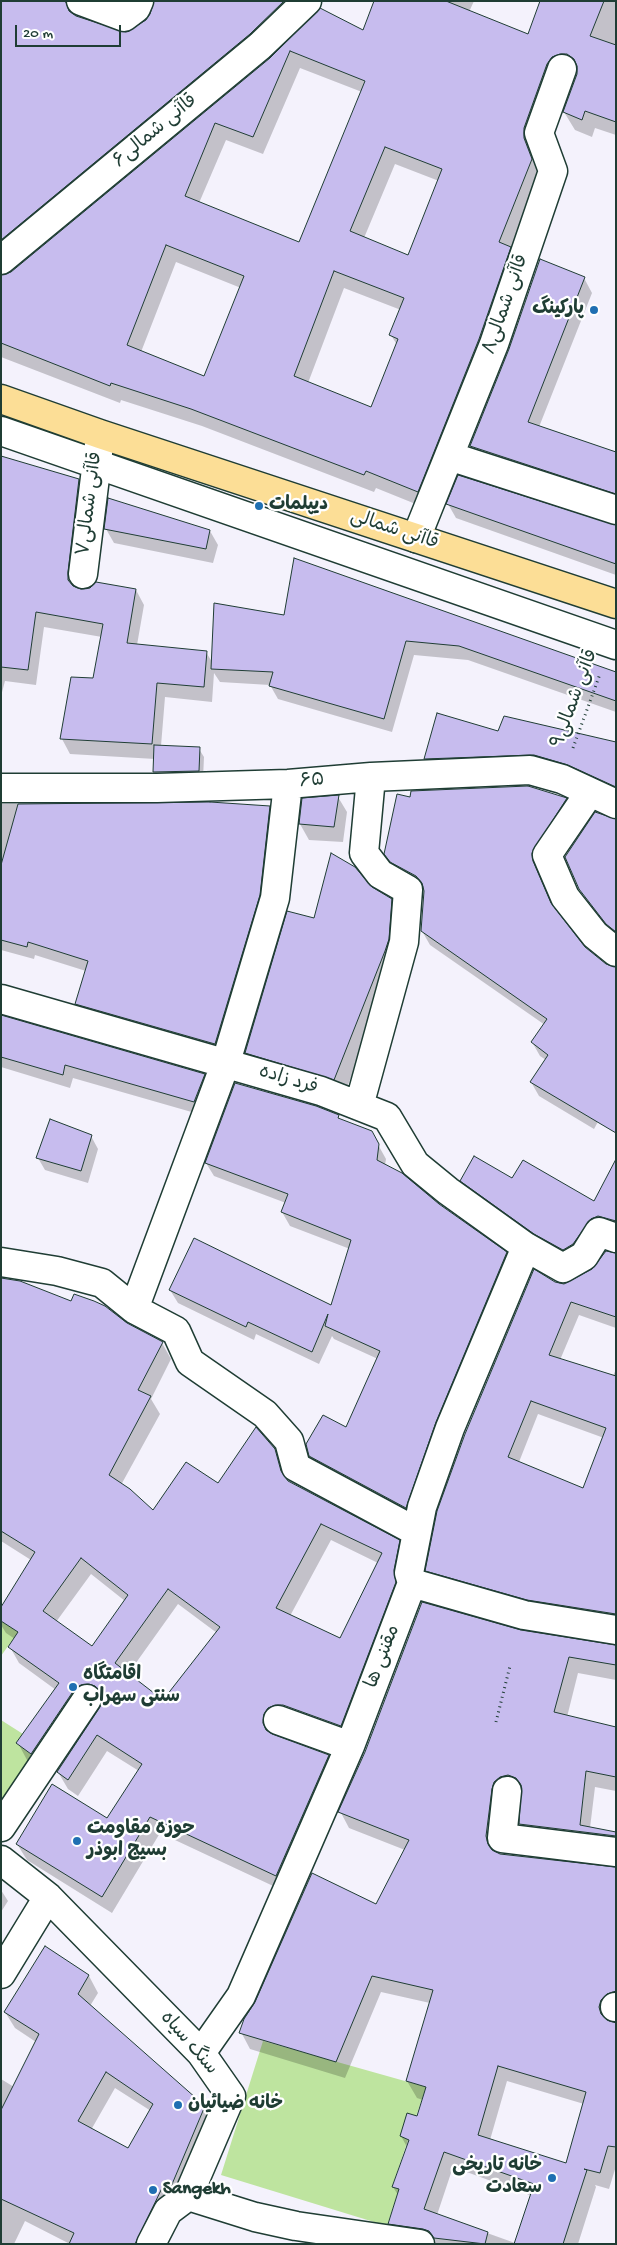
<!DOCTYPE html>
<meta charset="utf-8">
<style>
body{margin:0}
#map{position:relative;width:617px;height:2245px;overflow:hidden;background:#f4f2fc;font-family:"Gochi Hand",sans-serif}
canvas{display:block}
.frame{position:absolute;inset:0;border:2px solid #1f3d34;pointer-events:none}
.scale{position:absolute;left:15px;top:25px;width:106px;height:22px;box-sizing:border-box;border:2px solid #1f3d34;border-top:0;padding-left:6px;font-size:15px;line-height:18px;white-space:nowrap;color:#1f3d34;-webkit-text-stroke:4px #fff;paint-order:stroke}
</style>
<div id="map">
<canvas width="617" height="2245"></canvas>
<div class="frame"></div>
<div class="scale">20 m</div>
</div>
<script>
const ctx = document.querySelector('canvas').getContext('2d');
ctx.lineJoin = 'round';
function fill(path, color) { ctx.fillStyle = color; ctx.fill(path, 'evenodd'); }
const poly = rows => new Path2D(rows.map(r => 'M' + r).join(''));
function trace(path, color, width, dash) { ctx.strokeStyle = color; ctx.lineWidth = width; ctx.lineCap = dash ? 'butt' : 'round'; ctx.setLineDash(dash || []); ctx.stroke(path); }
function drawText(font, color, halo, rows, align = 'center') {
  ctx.font = font + ' "Gochi Hand","Playpen Sans Arabic",sans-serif'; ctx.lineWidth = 4.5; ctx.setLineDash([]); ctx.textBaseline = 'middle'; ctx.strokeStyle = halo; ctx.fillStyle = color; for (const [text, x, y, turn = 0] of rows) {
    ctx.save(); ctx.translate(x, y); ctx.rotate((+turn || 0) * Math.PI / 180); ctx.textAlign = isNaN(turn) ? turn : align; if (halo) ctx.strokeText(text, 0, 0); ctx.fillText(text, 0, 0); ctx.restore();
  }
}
fill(poly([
 [1,1621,18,1632,1,1656],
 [1,1720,23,1734,16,1743,38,1760,1,1815],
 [263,2041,426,2087,392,2187,399,2189,387,2226,221,2175]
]), '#bee49f');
fill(poly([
 [1,1,315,1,1,265],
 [148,3,155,4,146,21,126,34,76,17,76,13],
 [376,1,474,1,469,12,529,35,541,1,616,1,616,135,595,128,592,137,575,130,564,112,578,72,570,71,541,178,428,509,376,488,374,492,202,426,121,400,120,403,1,357,1,276,12,273,271,59,321,10,363,32],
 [300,68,362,92,300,243,199,203,226,140,263,154],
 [395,164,439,181,409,257,364,238],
 [176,262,241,288,205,377,141,352],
 [344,288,401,310,391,335,397,345,372,409,308,383],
 [584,278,592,293,539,427,616,453,616,504,479,460,471,446],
 [1,458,78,481,87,496,75,589,80,591,136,590,144,605,137,645,206,652,212,662,285,616,295,560,616,674,616,712,468,660,414,655,392,732,278,699,270,685,220,682,214,673,212,702,165,697,161,746,199,749,204,757,203,779,159,780,154,772,155,759,70,754,62,739,94,680,102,637,44,627,36,685,5,681,1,696],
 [448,504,616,526,616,575,456,518],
 [106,529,210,531,218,545,213,563,114,543],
 [499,733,616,743,616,798,578,780,435,774,426,759],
 [338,797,347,812,343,842,309,840,300,824,303,800],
 [411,799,566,799,574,813,539,868,540,876,556,913,584,948,606,965,616,1089,594,1129,539,1096,531,1082,546,1060,540,1056,532,1042,545,1025,430,945,422,931,425,890,400,876,386,854],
 [210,803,269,807,277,820,267,909,222,1057,84,1017,77,1004,86,971,35,955,34,959,1,950,1,804],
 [616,820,616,938,588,903,580,888],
 [371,888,391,900,400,916,394,968,344,1095,256,1069,246,1053,315,920],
 [1,1017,204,1075,212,1088,202,1115,73,1078,70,1088,1,1067],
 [338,1116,341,1121,371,1132,386,1159,385,1165,506,1253,514,1267,413,1521,318,1470,310,1456,347,1428,378,1359,334,1339,332,1336,319,1364,256,1334,254,1340,178,1303,170,1290,332,1307,350,1249,290,1226,282,1212,286,1203,214,1176,206,1163],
 [91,1136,98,1149,88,1183,45,1170,38,1158],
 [616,1162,616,1233,572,1263,470,1195,462,1181,513,1180,595,1203],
 [616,1254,616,1328,579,1315,560,1360,613,1376,616,1369,616,1626,435,1584,427,1570,555,1283,564,1285,571,1283],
 [538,1414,604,1438,583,1489,519,1462],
 [1,1279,126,1324,162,1343,171,1359,151,1399,160,1414,121,1485,154,1512,219,1485,274,1449,284,1467,288,1482,399,1541,408,1558,350,1742,272,1731,272,1736,328,1756,338,1773,286,1892,160,1833,112,1913,27,1860,17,1844,107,1820,139,1771,107,1751,78,1796,68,1789,58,1772,101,1708,103,1701,99,1700,41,1770,27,1760,18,1743,56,1690,19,1663,10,1647,15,1639,6,1633,1,1625,1,1609,31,1560,1,1541],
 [331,1540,378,1563,341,1640,290,1616],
 [91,1574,125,1601,92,1648,56,1622],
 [178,1604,217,1633,164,1702,128,1674],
 [520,1631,616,1646,616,1680,578,1673,567,1717,616,1728,616,1791,595,1787,590,1828,616,1833,616,1851,530,1841,520,1824,524,1793,518,1792,500,1806,495,1853,616,1869,616,2011,611,2016,609,2022,616,2024,616,2166,609,2189,595,2185,596,2187,578,2244,419,2244,399,2240,389,2223,398,2195,393,2187,407,2147,401,2136,418,2117,423,2100,417,2098,407,2081,430,2003,381,1992,345,2078,250,2049,241,2032,377,1906,405,1850,349,1828,340,1811],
 [507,2081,584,2104,567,2164,490,2140],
 [453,2167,532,2196,515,2243,437,2215],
 [1,1890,8,1901,1,1912],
 [45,1948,89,1976,98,1993,90,2006,204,2107,214,2123,151,2244,70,2244,25,2221,14,2244,1,2244,1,2079,14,2087,36,2042,15,2028,5,2012],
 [115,2088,151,2111,128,2150,91,2130]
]), '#0003');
const building = poly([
 [1,1,63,1,66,2,69,11,76,16,126,32,146,20,150,14,154,1,284,1,250,34,1,240,1,1],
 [374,1,446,1,528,34,540,1,604,1,590,36,616,45,616,122,585,111,582,120,563,112,577,74,577,66,574,59,567,54,560,54,552,57,547,64,524,128,524,138,532,159,499,242,511,247,479,339,418,492,366,471,364,475,191,409,111,383,110,386,1,343,1,275,11,272,270,58,320,8,363,30,374,1],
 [290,51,365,81,299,242,185,196,215,123,253,137,290,51],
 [385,147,442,169,408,255,350,231,385,147],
 [166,245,244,276,204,376,127,345,166,245],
 [334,271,404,298,389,335,398,339,371,407,294,376,334,271],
 [540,259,585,277,528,422,616,452,616,494,470,446,509,349,540,259],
 [1,456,79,479,68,572,68,580,73,586,81,589,90,588,96,582,136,589,127,643,207,651,204,687,157,683,152,744,60,739,71,677,93,678,103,624,36,612,28,670,1,667,1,456],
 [458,475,616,525,616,564,446,504,458,475],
 [108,498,210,530,206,549,104,529,108,498],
 [294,558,616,672,616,701,459,646,406,641,384,719,269,686,273,672,211,669,214,603,284,615,294,558],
 [437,713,498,731,504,716,616,742,616,787,568,765,534,755,424,759,437,713],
 [154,745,200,747,199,771,153,772,154,745],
 [528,786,567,798,532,853,533,861,551,903,585,947,606,964,616,967,616,1133,530,1082,548,1055,531,1042,547,1019,421,931,424,891,422,883,416,876,390,862,384,854,397,794,410,797,411,791,528,786],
 [339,795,334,827,299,824,302,798,339,795],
 [210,802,270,806,260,895,215,1044,75,1004,88,961,28,942,27,947,1,940,1,865,18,804,210,802],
 [595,812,616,819,616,932,606,924,579,889,565,857,595,812],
 [331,853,355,867,372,887,392,899,389,939,385,951,334,1080,245,1053,287,911,314,918,331,853],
 [1,1015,205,1074,194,1102,65,1065,63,1075,1,1057,1,1015],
 [235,1083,316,1106,339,1115,338,1118,372,1131,379,1144,377,1160,402,1173,439,1204,507,1252,436,1422,406,1508,309,1456,306,1444,323,1415,346,1427,380,1351,325,1326,328,1314,312,1352,248,1322,246,1327,169,1290,194,1238,331,1305,351,1240,281,1212,288,1194,205,1163,235,1083],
 [50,1119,92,1135,81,1171,36,1158,50,1119],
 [474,1156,512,1178,523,1160,594,1201,616,1159,616,1221,598,1216,591,1219,573,1244,563,1250,534,1234,460,1181,474,1156],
 [606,1251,616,1253,616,1317,571,1302,549,1355,616,1376,616,1614,527,1600,425,1571,437,1511,465,1434,534,1269,555,1282,564,1284,592,1269,606,1251],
 [531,1401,606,1428,583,1488,508,1457,531,1401],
 [1,1278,20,1281,71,1301,74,1294,94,1301,105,1306,127,1323,163,1342,138,1390,151,1396,109,1475,130,1489,153,1510,186,1462,218,1483,256,1427,275,1449,281,1471,288,1481,400,1540,394,1570,396,1582,341,1726,283,1705,275,1705,268,1708,264,1714,263,1723,266,1730,272,1734,329,1755,276,1876,150,1817,102,1897,16,1844,52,1784,107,1818,142,1764,97,1735,68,1780,57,1772,100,1707,103,1700,101,1692,95,1686,89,1684,81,1685,74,1690,31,1754,16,1743,59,1683,8,1647,18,1632,1,1621,1,1607,35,1552,1,1531,1,1278],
 [321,1524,382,1553,340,1638,276,1608,321,1524],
 [81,1558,128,1595,92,1646,43,1611,81,1558],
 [168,1589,220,1627,163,1700,115,1663,168,1589],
 [422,1602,521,1630,616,1645,616,1665,569,1657,554,1712,616,1727,616,1777,586,1771,580,1825,616,1832,616,1836,519,1824,521,1785,516,1778,508,1775,500,1777,494,1782,492,1789,486,1836,488,1844,492,1850,500,1854,616,1867,616,1991,607,1994,601,2000,599,2007,601,2014,607,2020,616,2023,616,2147,608,2146,600,2173,584,2169,587,2170,563,2244,514,2244,534,2184,444,2152,424,2209,488,2232,485,2244,434,2238,429,2231,423,2229,388,2224,399,2189,392,2187,409,2140,400,2136,407,2113,417,2116,426,2087,406,2081,433,1990,372,1976,336,2062,239,2033,244,2019,255,2002,312,1873,376,1904,409,1840,338,1812,365,1752,422,1602],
 [498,2066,586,2092,566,2163,478,2135,498,2066],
 [45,1946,89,1975,78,1994,205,2106,170,2189,163,2186,135,2244,69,2244,74,2233,1,2199,1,2110,39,2034,4,2012,45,1946],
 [106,2072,153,2104,128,2148,78,2121,106,2072]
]);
fill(building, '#c7bcee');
trace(building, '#1f3d34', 1);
const minor = poly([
 [81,1,124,17,136,8,139,1],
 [1,260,260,46,307,1],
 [1,431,616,645],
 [449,456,616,510],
 [416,538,494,344,553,171,539,133,562,69],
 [83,574,99,445],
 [1,788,157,788,288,784,371,777,530,770,562,779,616,804],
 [590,792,547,855,565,897,595,935,616,952],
 [1,999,321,1091,387,1117,415,1164,448,1191,526,1247,563,1268,584,1256,599,1232,616,1238],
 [359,1106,404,942,408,890,380,874,364,853,371,777],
 [1,1262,57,1271,102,1283,134,1309,176,1331,190,1362,265,1414,289,1441,296,1467,417,1532],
 [134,1309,226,1062,275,898,288,784],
 [412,1583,524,1615,616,1630],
 [278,1720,350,1746],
 [507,1791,502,1838,616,1852],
 [1,1827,87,1699],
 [1,1860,48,1897,201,2053,231,2096,188,2196,255,2217,296,2226,420,2244],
 [1,1974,48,1897],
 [615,2007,616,2007],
 [201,2053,241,1996,350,1746,412,1583,409,1573,422,1507,450,1428,526,1247],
 [151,2244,168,2211,188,2196]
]);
const major = poly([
 [1,399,100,434,616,604]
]);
trace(minor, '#1f3d34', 31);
trace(major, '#1f3d34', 31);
trace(poly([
 [573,748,600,674],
 [496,1722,510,1666]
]), '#1f3d34', 3, [1, 4]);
trace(minor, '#fff', 28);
trace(major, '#fcde96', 28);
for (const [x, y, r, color] of [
 [594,310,5,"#1f6fb2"],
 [259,506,5,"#1f6fb2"],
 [73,1687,5,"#1f6fb2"],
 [77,1841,5,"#1f6fb2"],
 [178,2105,5,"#1f6fb2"],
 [552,2178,5,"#1f6fb2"],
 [153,2190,5,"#1f6fb2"]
]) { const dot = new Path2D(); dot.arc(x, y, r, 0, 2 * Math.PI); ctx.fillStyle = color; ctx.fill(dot); trace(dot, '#fff', 2); }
drawText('19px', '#1f3d34', '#fff', [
 ["قاآنی شمالی۶",156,132,-40],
 ["قاآنی شمالی۸",507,305,-71],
 ["قاآنی شمالی۷",91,504,-83],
 ["قاآنی شمالی",394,531,18],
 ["۹قاآنی شمالی",576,699,-70],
 ["۶۵",312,782,-5],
 ["فرد زاده",288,1081,17],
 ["مقننی ها",384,1657,-69],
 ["سنگ سیاه",188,2044,49]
]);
drawText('bold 19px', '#1f3d34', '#fff', [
 ["پارکینگ",584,310,"right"],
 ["دیپلمات",269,506],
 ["اقامتگاه",83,1676],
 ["سنتی سهراب",83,1698],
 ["حوزه مقاومت",87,1830],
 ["بسیج ابوذر",87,1852],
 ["خانه ضیائیان",188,2105],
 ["خانه تاریخی",542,2167,"right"],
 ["سعادت",542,2189,"right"],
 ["Sangekh",163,2190]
], 'left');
</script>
